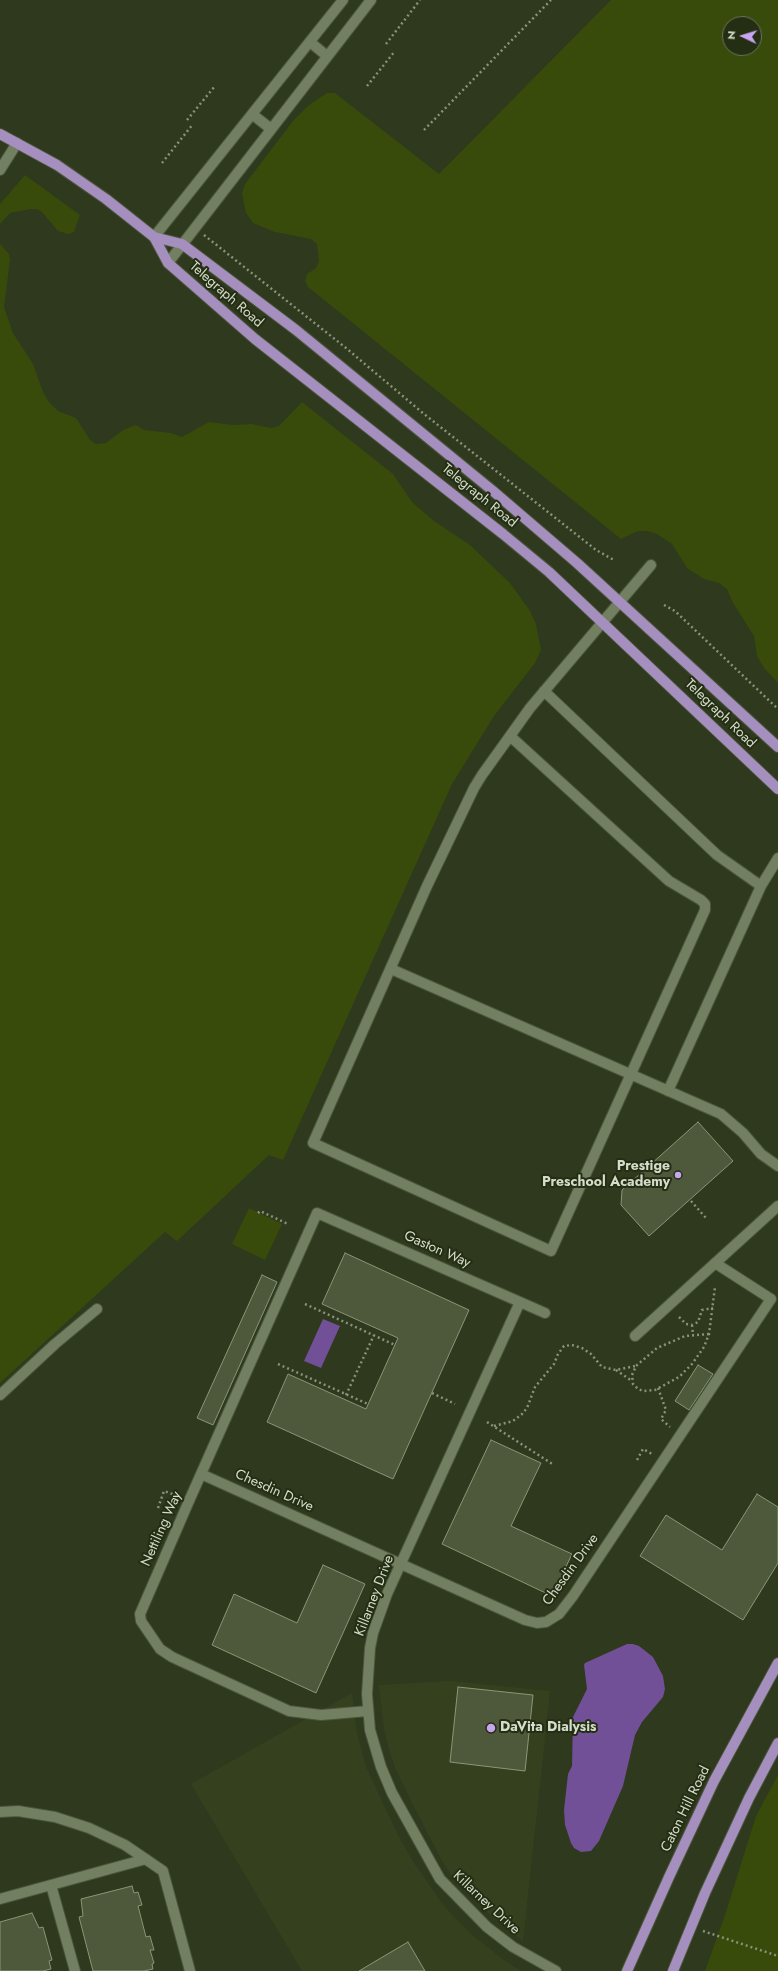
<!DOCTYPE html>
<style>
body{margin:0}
#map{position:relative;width:778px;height:1971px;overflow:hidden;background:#2e391d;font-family:Jost,sans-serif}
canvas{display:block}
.north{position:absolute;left:722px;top:16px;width:40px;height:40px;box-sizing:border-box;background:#242e13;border:1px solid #6b745d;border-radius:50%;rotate:274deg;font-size:11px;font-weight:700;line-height:16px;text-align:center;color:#d5dccb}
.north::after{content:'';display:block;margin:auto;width:14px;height:18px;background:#c7a6f0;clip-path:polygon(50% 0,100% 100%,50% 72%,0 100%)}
</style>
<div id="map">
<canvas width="778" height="1971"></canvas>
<div class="north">N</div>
</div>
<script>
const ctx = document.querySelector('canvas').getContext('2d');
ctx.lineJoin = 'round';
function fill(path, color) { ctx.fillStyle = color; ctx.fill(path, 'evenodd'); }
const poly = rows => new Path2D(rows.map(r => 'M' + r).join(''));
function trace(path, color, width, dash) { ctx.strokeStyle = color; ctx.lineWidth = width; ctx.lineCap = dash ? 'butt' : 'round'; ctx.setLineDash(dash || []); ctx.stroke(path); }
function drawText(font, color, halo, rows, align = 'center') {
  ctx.font = font + ' Jost,sans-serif'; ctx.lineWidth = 4; ctx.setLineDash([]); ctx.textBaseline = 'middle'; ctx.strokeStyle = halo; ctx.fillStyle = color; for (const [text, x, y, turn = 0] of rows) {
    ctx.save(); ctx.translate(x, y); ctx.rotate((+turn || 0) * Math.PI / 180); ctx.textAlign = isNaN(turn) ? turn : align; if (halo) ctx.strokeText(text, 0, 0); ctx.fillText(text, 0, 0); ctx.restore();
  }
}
fill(poly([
 [450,1681,550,1691,523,1941,492,1917,452,1876,442,1861,411,1801,395,1767,388,1746,384,1729,379,1685],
 [352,1693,357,1733,366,1767,398,1835,414,1863,442,1903,453,1916,471,1934,508,1963,521,1971,302,1971,191,1784]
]), '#35411e');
fill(poly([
 [611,0,778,0,778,683,764,668,757,656,754,636,733,603,727,589,719,583,704,579,687,568,672,544,657,534,647,531,638,531,621,539,308,287,305,281,307,274,316,268,319,261,317,244,311,239,275,232,253,223,246,213,242,193,245,184,293,121,309,105,327,93,335,93,439,174],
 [730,24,754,24,754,48,730,48],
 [25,175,80,215,74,232,68,234,58,231,42,212,37,209,30,209,10,213,0,224,0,204],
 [0,244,9,254,10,260,4,307,13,333,33,364,43,392,49,402,58,411,76,418,90,440,96,444,106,443,123,430,136,425,144,430,171,433,182,437,209,422,233,425,252,424,271,428,279,426,302,402,393,474,412,502,434,521,470,545,510,583,530,611,536,624,541,650,535,663,494,716,452,784,283,1160,269,1155,177,1241,165,1232,0,1383],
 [249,1208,282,1224,265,1260,232,1244],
 [778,1775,778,1971,705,1971,725,1915,756,1816]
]), '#384b0b');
fill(poly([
 [323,1319,340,1326,321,1368,304,1361],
 [627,1644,633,1644,639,1646,653,1657,663,1676,665,1689,663,1697,642,1722,635,1735,623,1786,599,1841,591,1851,581,1852,574,1848,571,1843,565,1825,564,1810,568,1774,572,1766,573,1717,587,1689,584,1665,585,1663]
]), '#715097');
const building = poly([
 [698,1122,733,1161,649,1236,621,1205,622,1190,698,1122],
 [345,1253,469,1310,393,1479,267,1422,288,1374,366,1409,398,1338,322,1304,345,1253],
 [262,1275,277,1282,213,1425,197,1418,262,1275],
 [698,1365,713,1374,689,1410,675,1401,698,1365],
 [491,1440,541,1463,511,1526,572,1554,552,1596,442,1544,491,1440],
 [757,1494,778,1507,778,1563,743,1620,640,1556,666,1515,722,1550,757,1494],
 [323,1565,365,1584,316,1693,212,1645,234,1594,297,1623,323,1565],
 [458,1687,533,1695,525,1771,450,1762,458,1687],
 [132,1886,134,1893,138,1892,142,1905,138,1906,146,1937,150,1936,154,1950,150,1950,154,1963,152,1964,153,1969,144,1971,93,1971,79,1917,83,1916,81,1899,132,1886],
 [32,1913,39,1928,43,1927,52,1960,49,1961,51,1969,43,1971,0,1971,0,1922,32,1913],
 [408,1942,425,1971,359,1971,408,1942]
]);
fill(building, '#4e593c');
trace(building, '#8a9677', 1);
const minor = poly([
 [310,42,327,56],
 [252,114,271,129],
 [0,170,17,143],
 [154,237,343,0],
 [168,263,371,0],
 [544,691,717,855,761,886],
 [510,736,669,881,701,900,705,904,705,910,551,1251,313,1143,427,886,474,788,482,775,530,708,651,565],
 [391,969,721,1114,743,1133,761,1154,778,1166],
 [668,1091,761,886,778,858],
 [520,1302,387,1594,373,1633,370,1648,367,1694,370,1730,381,1767,392,1793,440,1879,487,1927,513,1947,556,1971],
 [635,1336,778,1206],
 [0,1395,55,1344,97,1309],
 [201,1474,525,1620,537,1623,546,1622,559,1614,573,1596,771,1299,715,1263],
 [368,1711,321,1715,289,1711,172,1657,160,1649,141,1621,140,1614,189,1501,317,1213,545,1313],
 [0,1812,18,1811,55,1817,89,1828,125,1845,163,1871,190,1971],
 [51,1885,75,1971],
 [0,1899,146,1859]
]);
const major = poly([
 [0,134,57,165,106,199,154,237,168,263,255,339,503,534,549,572,778,789],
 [154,237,182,244,296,330,493,491,577,563,778,747],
 [627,1971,669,1877,714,1781,778,1663],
 [673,1971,705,1893,749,1798,778,1743]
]);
trace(minor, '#4b553c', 12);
trace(major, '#4b553c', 12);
trace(poly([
 [386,44,420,0],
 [367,86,395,51],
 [187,120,215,86],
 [424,130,551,0],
 [162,163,193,124],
 [204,235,346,348,424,414,596,550,614,560],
 [664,605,675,611,778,709],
 [691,1201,706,1218],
 [258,1213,260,1211,288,1224],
 [305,1304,395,1345],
 [679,1317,686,1324,692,1325,698,1322,702,1310,713,1308],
 [692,1325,693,1335],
 [709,1334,685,1336,657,1348,636,1366,632,1375,633,1384,638,1389,643,1391,655,1390,679,1377,692,1364,704,1347,709,1334,715,1287],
 [278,1364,368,1404],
 [616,1370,632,1381],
 [658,1388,666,1410,661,1419,670,1427],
 [432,1393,455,1404],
 [346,1395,374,1335],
 [487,1422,554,1465],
 [494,1426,513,1421,522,1414,527,1408,535,1387,554,1364,558,1354,564,1346,572,1345,582,1348,591,1354,602,1367,616,1370,635,1366],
 [637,1460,643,1449,652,1454],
 [158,1508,164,1491,178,1496],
 [703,1931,778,1956]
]), '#89927c', 2.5, [2, 3]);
trace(minor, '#727f60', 10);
trace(major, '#a58fbe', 10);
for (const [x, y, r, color] of [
 [678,1175,4,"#c7a6f0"],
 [491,1728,5,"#c7a6f0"]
]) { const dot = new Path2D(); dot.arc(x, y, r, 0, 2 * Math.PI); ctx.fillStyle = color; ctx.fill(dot); trace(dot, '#242e13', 1.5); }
drawText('14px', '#d5dccb', '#242e13', [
 ["Telegraph Road",226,295,41],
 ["Telegraph Road",479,496,39],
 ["Telegraph Road",720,714,44],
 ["Gaston Way",437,1250,24],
 ["Chesdin Drive",274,1491,24],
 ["Nettiling Way",162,1529,-66],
 ["Chesdin Drive",571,1570,-54],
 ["Killarney Drive",375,1596,-69],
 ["Caton Hill Road",686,1809,-64],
 ["Killarney Drive",486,1903,43]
]);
drawText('bold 14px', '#d5dccb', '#242e13', [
 ["Prestige",670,1167],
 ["Preschool Academy",670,1183],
 ["DaVita Dialysis",500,1728,"left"]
], 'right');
</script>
